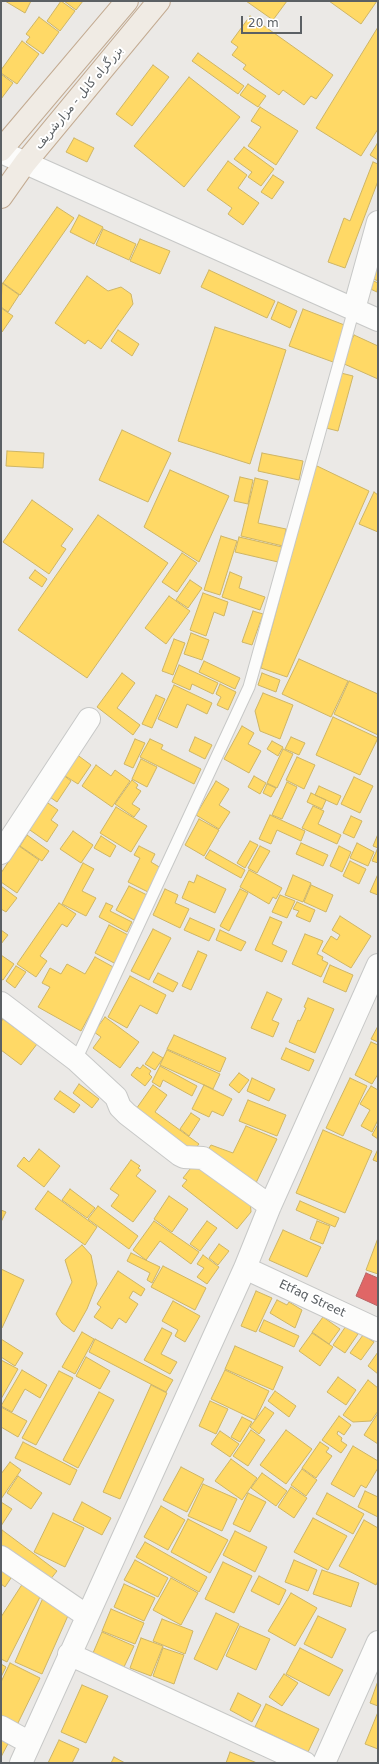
<!DOCTYPE html>
<meta charset="utf-8">
<style>
body{margin:0}
#map{position:relative;width:379px;height:1764px;overflow:hidden;background:#ebe9e6;font-family:"DejaVu Sans",sans-serif}
canvas{display:block}
.frame{position:absolute;inset:0;border:2px solid #5b6064;pointer-events:none}
.scale{position:absolute;left:241px;top:16px;width:61px;height:18px;box-sizing:border-box;border:2px solid #5b6064;border-top:0;padding-left:5px;font-size:12px;line-height:14px;white-space:nowrap;color:#5b6064;-webkit-text-stroke:3px #fff;paint-order:stroke}
</style>
<div id="map">
<canvas width="379" height="1764"></canvas>
<div class="frame"></div>
<div class="scale">20 m</div>
</div>
<script>
const ctx = document.querySelector('canvas').getContext('2d');
ctx.lineJoin = 'round';
function fill(path, color) { ctx.fillStyle = color; ctx.fill(path, 'evenodd'); }
const poly = rows => new Path2D(rows.map(r => 'M' + r).join(''));
function trace(path, color, width, dash) { ctx.strokeStyle = color; ctx.lineWidth = width; ctx.lineCap = dash ? 'butt' : 'round'; ctx.setLineDash(dash || []); ctx.stroke(path); }
function drawText(font, color, halo, rows, align = 'center') {
  ctx.font = font + ' "DejaVu Sans",Cairo,sans-serif'; ctx.lineWidth = 4; ctx.setLineDash([]); ctx.textBaseline = 'middle'; ctx.strokeStyle = halo; ctx.fillStyle = color; for (const [text, x, y, turn = 0] of rows) {
    ctx.save(); ctx.translate(x, y); ctx.rotate((+turn || 0) * Math.PI / 180); ctx.textAlign = isNaN(turn) ? turn : align; if (halo) ctx.strokeText(text, 0, 0); ctx.fillText(text, 0, 0); ctx.restore();
  }
}
const homes = poly([
 [5,1,31,1,25,13,5,1],
 [61,1,75,11,60,31,47,21,61,1],
 [64,1,83,1,76,10,64,1],
 [246,1,287,1,273,20,246,1],
 [329,1,377,1,361,24,329,1],
 [250,16,333,75,316,99,311,96,304,105,283,90,279,95,243,69,246,65,232,55,238,47,231,42,250,16],
 [39,17,59,32,43,54,26,42,30,37,26,34,39,17],
 [378,27,378,129,361,156,316,128,378,27],
 [22,41,39,54,17,84,1,73,1,70,22,41],
 [198,53,244,86,238,94,192,61,198,53],
 [153,65,169,77,132,126,116,114,153,65],
 [1,74,13,83,1,99,1,74],
 [189,77,240,117,184,187,134,146,189,77],
 [248,84,266,96,258,107,240,95,248,84],
 [260,107,298,131,276,165,248,146,261,127,251,121,260,107],
 [74,138,94,148,87,162,66,152,74,138],
 [377,144,378,145,378,160,370,155,377,144],
 [244,147,274,169,261,186,248,177,252,172,234,159,244,147],
 [228,161,247,175,238,188,259,203,243,225,228,214,232,208,207,190,228,161],
 [373,162,378,164,378,181,345,268,328,262,344,218,350,221,373,162],
 [273,175,284,182,272,199,261,192,273,175],
 [57,207,74,218,20,295,3,283,57,207],
 [79,215,103,227,94,244,70,232,79,215],
 [103,229,136,244,129,260,96,245,103,229],
 [140,239,170,251,160,274,130,261,140,239],
 [378,251,378,281,367,276,378,251],
 [209,270,275,301,267,318,201,287,209,270],
 [87,276,108,291,121,287,131,294,133,304,101,349,88,340,85,344,55,323,87,276],
 [369,279,378,283,377,292,366,287,369,279],
 [2,283,19,295,8,312,1,307,2,283],
 [278,302,297,311,290,328,271,319,278,302],
 [1,308,13,316,2,332,1,331,1,308],
 [303,309,347,326,333,362,289,346,303,309],
 [215,327,286,350,250,464,178,441,215,327],
 [118,330,139,344,132,356,111,341,118,330],
 [354,335,378,346,378,379,342,363,354,335],
 [341,373,353,376,338,431,326,428,341,373],
 [122,430,171,453,148,502,99,480,122,430],
 [7,451,44,453,43,468,6,466,7,451],
 [262,453,303,461,299,480,258,471,262,453],
 [315,465,369,491,287,677,261,668,315,465],
 [170,470,229,496,199,562,144,527,170,470],
 [240,477,253,480,248,504,234,501,240,477],
 [255,478,268,481,258,523,286,529,283,546,241,536,255,478],
 [374,492,378,495,378,532,359,524,374,492],
 [32,500,73,529,61,546,66,549,49,574,3,542,32,500],
 [98,515,168,563,87,678,18,630,98,515],
 [221,536,237,541,220,595,204,590,221,536],
 [239,537,282,547,278,562,235,552,239,537],
 [182,553,197,563,177,592,162,582,182,553],
 [35,570,47,579,42,587,29,578,35,570],
 [230,572,242,577,239,588,265,597,260,610,222,597,230,572],
 [190,580,202,588,188,608,176,600,190,580],
 [203,593,228,602,224,616,214,612,206,636,190,630,203,593],
 [169,596,190,611,166,644,145,628,169,596],
 [253,611,263,614,252,645,242,642,253,611],
 [191,633,209,640,202,660,184,654,191,633],
 [174,639,185,643,173,675,162,671,174,639],
 [299,659,348,681,331,717,282,694,299,659],
 [204,661,240,678,235,689,199,672,204,661],
 [179,665,218,683,213,694,192,684,190,690,172,682,179,665],
 [122,673,135,683,117,708,140,725,133,735,97,707,122,673],
 [262,673,280,680,276,692,258,685,262,673],
 [349,681,378,694,378,735,334,714,349,681],
 [220,684,236,692,228,710,217,705,221,697,216,694,220,684],
 [174,685,212,703,207,714,187,704,177,728,158,719,174,685],
 [263,693,293,705,280,739,260,731,255,711,263,693],
 [156,695,165,699,152,728,142,724,156,695],
 [333,717,378,738,360,775,316,755,333,717],
 [242,726,254,733,248,744,261,751,249,773,224,759,242,726],
 [195,737,212,745,205,759,189,751,195,737],
 [291,737,305,743,299,755,285,749,291,737],
 [135,739,145,743,133,768,124,764,135,739],
 [150,739,163,745,161,749,201,769,194,784,140,757,150,739],
 [272,741,283,747,278,756,267,749,272,741],
 [283,749,293,754,277,788,267,783,283,749],
 [76,754,91,765,78,784,62,774,76,754],
 [297,757,315,765,304,789,286,780,297,757],
 [141,759,157,767,147,787,132,779,141,759],
 [96,765,111,776,115,770,130,781,112,807,82,786,96,765],
 [62,774,71,781,57,802,47,795,62,774],
 [254,776,266,783,260,794,248,787,254,776],
 [354,777,373,786,360,813,341,804,354,777],
 [132,780,138,785,136,788,141,791,132,804,140,809,134,817,115,804,132,780],
 [216,781,229,789,219,805,230,812,219,829,196,815,216,781],
 [287,782,297,787,282,819,272,815,287,782],
 [267,784,276,788,271,797,263,793,267,784],
 [319,786,341,796,337,805,315,795,319,786],
 [311,793,326,800,322,809,307,802,311,793],
 [45,801,58,810,51,820,58,825,47,842,27,828,45,801],
 [313,806,324,811,318,824,341,835,337,844,302,828,313,806],
 [116,807,147,826,131,852,100,833,116,807],
 [270,815,305,831,301,841,277,830,271,844,259,839,270,815],
 [351,816,362,821,354,838,343,833,351,816],
 [199,819,219,830,204,856,185,845,199,819],
 [73,831,93,845,81,863,60,849,73,831],
 [378,834,378,848,373,846,378,834],
 [27,835,49,851,42,861,20,846,27,835],
 [101,836,116,846,110,857,94,848,101,836],
 [250,841,258,845,245,868,237,863,250,841],
 [301,843,328,855,323,866,296,854,301,843],
 [357,843,374,852,368,866,350,858,357,843],
 [19,846,39,860,17,893,1,882,1,873,19,846],
 [139,846,155,854,151,862,161,868,148,892,128,882,140,858,134,855,139,846],
 [260,846,270,851,257,873,248,868,260,846],
 [339,846,351,852,342,872,330,866,339,846],
 [210,850,245,870,241,878,205,858,210,850],
 [377,850,378,851,378,863,372,861,377,850],
 [350,861,366,869,359,884,343,876,350,861],
 [83,863,94,869,82,891,96,898,86,916,62,904,83,863],
 [249,870,282,888,276,899,273,897,269,904,240,887,249,870],
 [378,874,378,895,370,892,378,874],
 [197,875,226,889,215,913,182,898,189,881,194,883,197,875],
 [293,875,311,883,303,902,285,895,293,875],
 [311,885,333,895,326,912,304,902,311,885],
 [1,886,17,898,6,912,1,909,1,886],
 [129,886,147,895,134,920,116,910,129,886],
 [165,889,178,895,175,903,189,909,180,928,153,915,165,889],
 [240,889,248,893,229,931,220,926,240,889],
 [280,895,295,901,287,918,272,912,280,895],
 [297,902,315,910,310,922,296,916,299,911,293,909,297,902],
 [59,903,76,914,67,927,62,924,40,956,47,961,36,977,17,964,59,903],
 [106,903,113,906,110,911,132,922,127,932,99,917,106,903],
 [340,916,371,936,351,968,322,951,331,936,337,940,340,935,332,930,340,916],
 [270,917,282,922,272,944,287,951,282,962,255,950,270,917],
 [190,918,215,929,209,941,184,930,190,918],
 [109,925,130,936,116,964,95,953,109,925],
 [153,929,171,938,149,980,131,971,153,929],
 [1,930,8,935,1,944,1,930],
 [220,930,246,942,241,951,216,940,220,930],
 [305,934,323,941,317,954,323,957,322,960,328,963,321,977,292,964,305,934],
 [198,951,207,955,191,990,182,986,198,951],
 [1,955,14,964,3,980,1,979,1,955],
 [95,957,115,968,81,1031,38,1007,50,987,42,983,50,968,61,974,67,964,85,974,95,957],
 [330,965,353,975,346,992,323,982,330,965],
 [16,966,26,972,15,988,6,981,16,966],
 [158,973,178,983,173,992,153,982,158,973],
 [130,976,166,995,157,1014,140,1005,127,1028,108,1017,130,976],
 [267,992,282,999,272,1020,279,1023,273,1037,251,1028,267,992],
 [308,998,334,1009,315,1053,289,1042,298,1020,300,1021,306,1008,304,1007,308,998],
 [105,1017,139,1042,120,1068,93,1048,101,1037,94,1032,105,1017],
 [3,1019,37,1044,21,1065,1,1050,1,1022,3,1019],
 [378,1026,378,1042,371,1039,378,1026],
 [174,1035,226,1058,220,1072,167,1049,174,1035],
 [371,1042,378,1045,378,1074,372,1084,355,1075,371,1042],
 [286,1048,314,1060,309,1071,281,1059,286,1048],
 [167,1050,220,1074,213,1089,160,1065,167,1050],
 [153,1052,163,1058,155,1070,145,1064,153,1052],
 [143,1065,151,1071,149,1074,152,1077,145,1086,131,1075,137,1067,140,1069,143,1065],
 [160,1066,197,1086,192,1096,163,1080,160,1087,152,1082,160,1066],
 [239,1073,249,1080,239,1093,229,1085,239,1073],
 [252,1078,275,1089,269,1101,247,1091,252,1078],
 [350,1078,367,1086,343,1136,326,1128,350,1078],
 [79,1084,99,1099,92,1108,73,1093,79,1084],
 [153,1085,167,1095,155,1112,199,1144,191,1154,134,1112,153,1085],
 [204,1085,232,1099,223,1116,212,1111,209,1117,192,1109,204,1085],
 [371,1086,378,1090,378,1120,372,1132,361,1126,370,1110,360,1104,371,1086],
 [60,1091,80,1105,74,1113,54,1099,60,1091],
 [248,1100,286,1115,277,1136,239,1121,248,1100],
 [191,1113,200,1119,189,1136,180,1129,191,1113],
 [378,1124,378,1139,372,1135,378,1124],
 [246,1126,277,1139,255,1185,204,1156,211,1145,233,1153,246,1126],
 [323,1130,372,1151,345,1213,296,1193,323,1130],
 [39,1149,60,1166,44,1187,17,1166,24,1157,29,1162,39,1149],
 [378,1149,378,1162,373,1160,378,1149],
 [131,1160,140,1166,138,1168,141,1170,136,1176,156,1191,133,1222,111,1206,119,1195,110,1189,131,1160],
 [194,1164,250,1198,251,1212,237,1229,182,1186,187,1180,183,1178,194,1164],
 [70,1189,95,1208,87,1218,62,1200,70,1189],
 [48,1191,97,1227,85,1245,35,1209,48,1191],
 [169,1196,188,1209,172,1232,154,1219,169,1196],
 [300,1201,339,1218,335,1227,296,1210,300,1201],
 [98,1206,138,1236,129,1249,88,1219,98,1206],
 [1,1210,6,1212,1,1222,1,1210],
 [154,1221,199,1252,191,1264,160,1241,146,1260,133,1250,154,1221],
 [207,1221,217,1228,200,1251,190,1244,207,1221],
 [317,1221,330,1226,323,1244,310,1239,317,1221],
 [283,1230,321,1247,307,1277,269,1260,283,1230],
 [378,1238,378,1274,366,1270,378,1238],
 [219,1244,229,1251,218,1265,209,1258,219,1244],
 [82,1245,91,1255,97,1284,87,1309,74,1332,62,1323,56,1314,72,1282,65,1260,82,1245],
 [131,1253,160,1267,152,1283,147,1280,150,1273,127,1261,131,1253],
 [203,1255,219,1267,207,1284,197,1277,204,1268,197,1264,203,1255],
 [163,1266,206,1288,195,1310,151,1287,163,1266],
 [1,1269,24,1280,2,1328,1,1328,1,1269],
 [118,1271,145,1289,141,1296,133,1291,129,1298,138,1304,126,1323,119,1318,112,1329,94,1317,101,1307,97,1304,118,1271],
 [256,1291,272,1298,256,1332,241,1326,256,1291],
 [277,1300,287,1305,289,1302,302,1310,295,1328,270,1313,277,1300],
 [173,1301,200,1316,185,1342,175,1336,178,1330,162,1321,173,1301],
 [323,1317,340,1329,329,1344,312,1332,323,1317],
 [264,1320,299,1336,294,1347,259,1331,264,1320],
 [346,1326,358,1334,345,1353,333,1345,346,1326],
 [162,1328,172,1333,161,1354,177,1362,170,1374,144,1360,162,1328],
 [82,1332,94,1339,75,1374,62,1367,82,1332],
 [312,1333,333,1347,320,1366,299,1351,312,1333],
 [363,1335,374,1342,361,1360,350,1353,363,1335],
 [1,1339,23,1353,15,1366,1,1357,1,1339],
 [95,1339,173,1380,166,1392,89,1352,95,1339],
 [235,1346,283,1367,273,1390,225,1369,235,1346],
 [378,1352,378,1374,368,1366,378,1352],
 [86,1357,110,1371,100,1389,76,1376,86,1357],
 [1,1360,18,1369,1,1399,1,1360],
 [22,1370,47,1385,40,1398,25,1389,12,1412,1,1406,22,1370],
 [225,1370,269,1391,255,1420,211,1399,225,1370],
 [59,1371,73,1378,36,1445,22,1438,59,1371],
 [338,1377,356,1390,346,1405,327,1392,338,1377],
 [368,1380,378,1388,378,1411,371,1421,353,1422,343,1415,368,1380],
 [151,1385,167,1393,120,1499,103,1492,151,1385],
 [275,1391,296,1406,289,1417,268,1401,275,1391],
 [99,1392,114,1400,78,1468,63,1460,99,1392],
 [210,1401,228,1409,216,1434,199,1426,210,1401],
 [1,1407,27,1421,18,1437,1,1427,1,1407],
 [265,1407,274,1413,259,1434,250,1427,265,1407],
 [378,1413,378,1444,364,1435,378,1413],
 [339,1416,351,1425,344,1435,338,1431,337,1434,342,1438,341,1441,347,1445,341,1453,322,1440,339,1416],
 [242,1417,252,1422,240,1442,231,1437,242,1417],
 [251,1430,265,1440,248,1466,233,1456,251,1430],
 [286,1430,312,1449,286,1484,260,1465,286,1430],
 [220,1431,239,1444,230,1457,211,1444,220,1431],
 [23,1442,77,1470,70,1485,15,1458,23,1442],
 [320,1442,329,1448,326,1452,332,1456,316,1478,302,1468,320,1442],
 [353,1446,378,1461,378,1468,366,1488,361,1485,354,1497,331,1484,353,1446],
 [231,1459,257,1478,242,1500,215,1481,231,1459],
 [10,1462,21,1470,1,1499,1,1474,10,1462],
 [181,1467,204,1479,187,1512,163,1500,181,1467],
 [302,1469,317,1480,306,1496,291,1485,302,1469],
 [262,1473,287,1491,276,1506,251,1488,262,1473],
 [18,1476,42,1493,31,1509,7,1493,18,1476],
 [203,1484,237,1499,222,1531,188,1516,203,1484],
 [291,1487,307,1498,294,1518,278,1507,291,1487],
 [365,1491,378,1497,378,1517,358,1507,365,1491],
 [248,1493,266,1502,250,1532,233,1524,248,1493],
 [327,1493,364,1514,353,1534,316,1514,327,1493],
 [1,1502,12,1509,1,1526,1,1502],
 [82,1502,111,1518,102,1535,73,1520,82,1502],
 [161,1506,185,1520,168,1550,144,1537,161,1506],
 [53,1513,84,1528,65,1567,34,1552,53,1513],
 [313,1518,347,1536,328,1570,294,1552,313,1518],
 [188,1519,228,1540,210,1573,171,1552,188,1519],
 [364,1520,378,1528,378,1581,376,1585,339,1566,364,1520],
 [2,1530,57,1571,46,1585,1,1553,2,1530],
 [235,1531,267,1547,255,1572,223,1555,235,1531],
 [145,1542,207,1577,199,1592,136,1557,145,1542],
 [135,1560,168,1578,158,1597,124,1580,135,1560],
 [294,1560,317,1570,308,1591,285,1582,294,1560],
 [223,1562,252,1576,234,1613,205,1599,223,1562],
 [1,1563,15,1572,5,1587,1,1584,1,1563],
 [322,1570,359,1583,351,1607,313,1594,322,1570],
 [259,1576,286,1590,279,1605,251,1591,259,1576],
 [171,1578,198,1593,181,1625,153,1610,171,1578],
 [23,1583,42,1593,7,1662,1,1659,1,1617,23,1583],
 [124,1584,155,1598,144,1621,114,1607,124,1584],
 [46,1591,71,1609,42,1674,15,1662,46,1591],
 [291,1593,317,1608,295,1646,268,1631,291,1593],
 [111,1609,144,1623,135,1644,102,1631,111,1609],
 [216,1613,239,1624,217,1670,194,1659,216,1613],
 [318,1616,346,1629,332,1658,304,1644,318,1616],
 [162,1619,193,1631,185,1654,153,1641,162,1619],
 [240,1626,270,1639,256,1670,226,1656,240,1626],
 [102,1632,134,1646,124,1667,93,1653,102,1632],
 [141,1638,163,1646,151,1676,130,1668,141,1638],
 [163,1648,184,1655,174,1684,153,1676,163,1648],
 [300,1648,343,1670,329,1696,286,1674,300,1648],
 [10,1663,40,1678,16,1727,1,1716,1,1682,10,1663],
 [1,1664,6,1667,1,1677,1,1664],
 [284,1674,298,1683,282,1706,269,1697,284,1674],
 [378,1681,378,1706,370,1703,378,1681],
 [82,1685,108,1696,86,1743,61,1732,82,1685],
 [238,1693,261,1705,252,1722,230,1710,238,1693],
 [266,1704,319,1729,308,1752,255,1727,266,1704],
 [378,1712,378,1749,365,1744,378,1712],
 [1,1733,11,1738,1,1757,1,1733],
 [59,1740,79,1749,72,1763,48,1763,59,1740],
 [230,1752,257,1763,226,1763,230,1752],
 [114,1757,125,1763,111,1763,114,1757]
]);
fill(homes, '#ffd966');
trace(homes, '#ceb565', 1);
const shops = poly([
 [366,1273,378,1278,378,1306,356,1296,366,1273]
]);
fill(shops, '#e06666');
trace(shops, '#b86465', 1);
const service = poly([
 [76,1060,249,687,354,309]
]);
const minor = poly([
 [354,309,378,222],
 [1,853,89,719],
 [1,1003,76,1060,116,1097,120,1107,127,1114,180,1155,184,1157,203,1158,270,1206],
 [245,1268,378,1330],
 [1,1557,87,1616],
 [69,1654,305,1763],
 [1,1727,30,1743],
 [21,1763,245,1268,270,1206,378,965],
 [324,1763,378,1642]
]);
const tertiary = poly([
 [1,152,378,320]
]);
const trunk = poly([
 [1,150,127,1],
 [1,197,25,163,159,1]
]);
trace(service, '#c7c8c7', 13);
trace(minor, '#c7c8c7', 24);
trace(tertiary, '#c7c8c7', 24);
trace(trunk, '#c3ab92', 24);
trace(service, '#fcfcfb', 11);
trace(minor, '#fcfcfb', 22);
trace(tertiary, '#fcfcfb', 22);
trace(trunk, '#f0ebe4', 22);
drawText('12px', '#5b6064', '#fff', [
 ["بزرگراه کابل - مزارشریف",79,98,-50],
 ["Etfaq Street",312,1299,25]
]);
</script>
